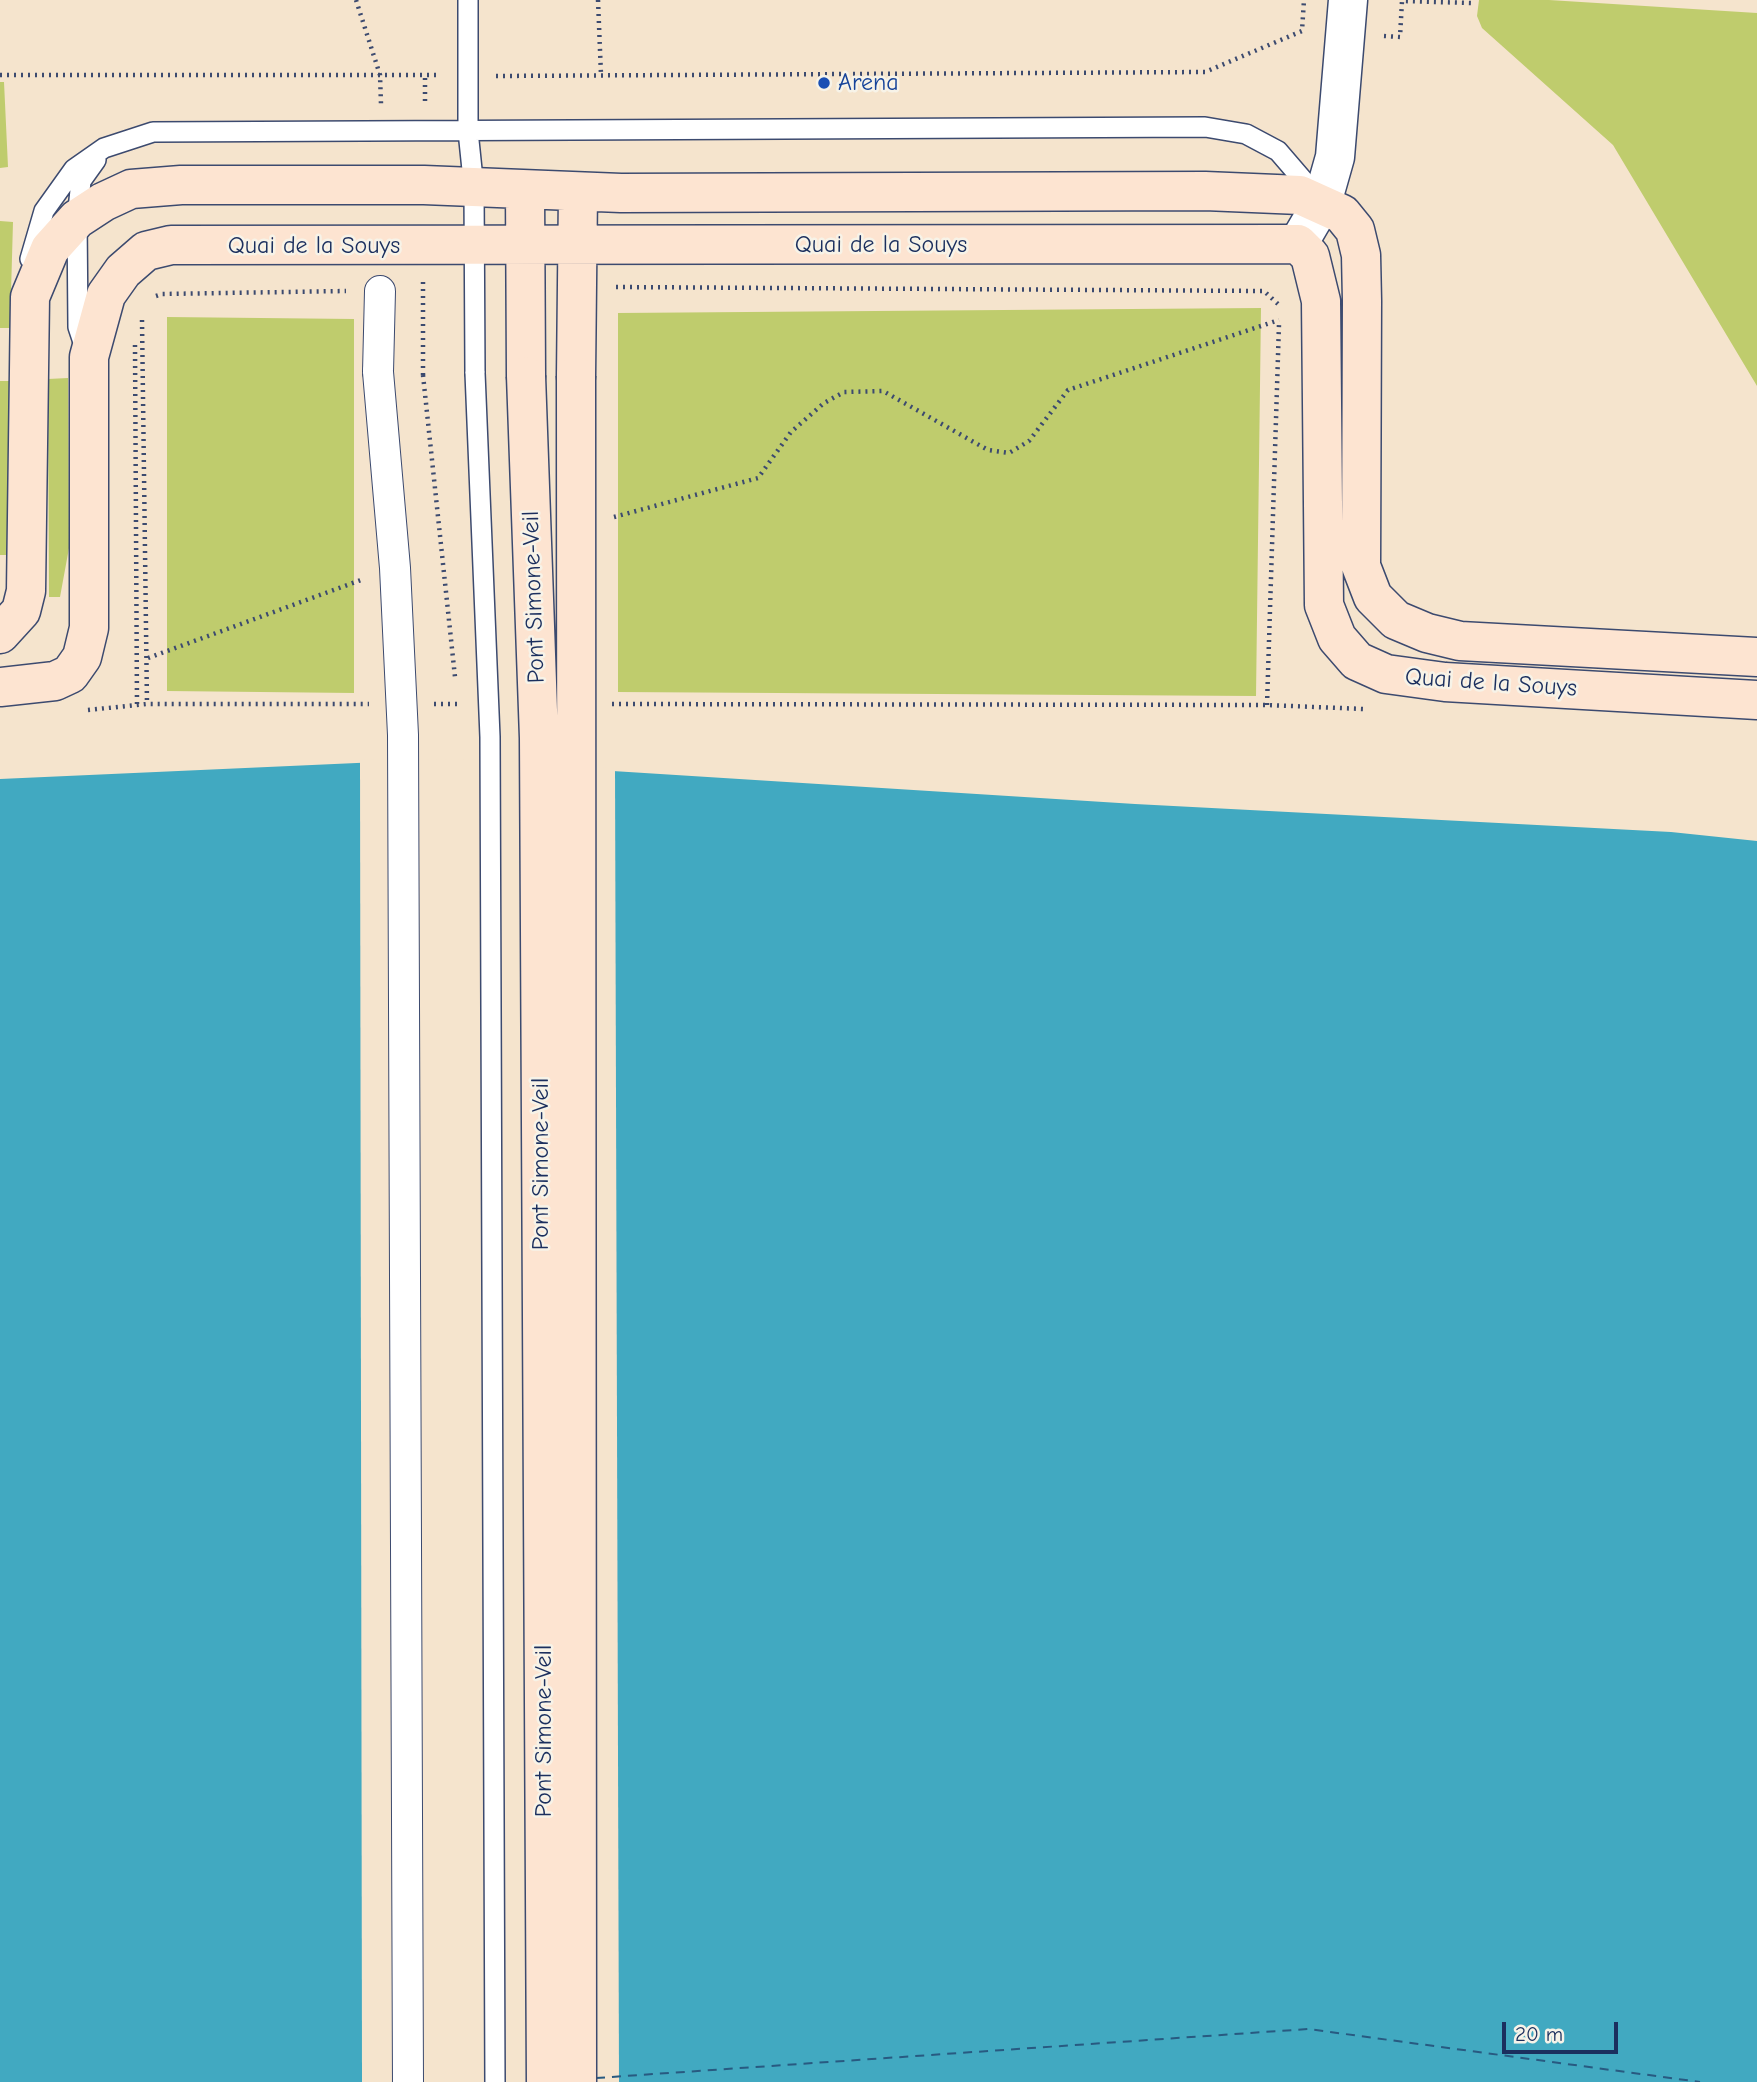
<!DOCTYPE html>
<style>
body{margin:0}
#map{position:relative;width:1757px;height:2082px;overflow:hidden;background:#f5e4cd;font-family:"Comic Neue",sans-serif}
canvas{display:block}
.scale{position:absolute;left:1502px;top:2022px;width:116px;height:32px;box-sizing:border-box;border:4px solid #1b2f5e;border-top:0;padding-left:9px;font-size:21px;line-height:24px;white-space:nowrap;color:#1b2f5e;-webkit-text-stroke:5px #f7f3e8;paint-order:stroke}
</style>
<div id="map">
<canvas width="1757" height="2082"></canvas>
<div class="scale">20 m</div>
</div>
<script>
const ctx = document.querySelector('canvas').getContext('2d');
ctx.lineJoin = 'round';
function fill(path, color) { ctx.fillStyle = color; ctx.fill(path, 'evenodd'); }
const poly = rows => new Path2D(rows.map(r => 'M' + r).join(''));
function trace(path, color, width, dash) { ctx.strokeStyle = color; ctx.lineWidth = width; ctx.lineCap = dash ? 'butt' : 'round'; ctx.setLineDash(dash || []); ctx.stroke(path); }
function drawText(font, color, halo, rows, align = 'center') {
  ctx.font = font + ' "Comic Neue",sans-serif'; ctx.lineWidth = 5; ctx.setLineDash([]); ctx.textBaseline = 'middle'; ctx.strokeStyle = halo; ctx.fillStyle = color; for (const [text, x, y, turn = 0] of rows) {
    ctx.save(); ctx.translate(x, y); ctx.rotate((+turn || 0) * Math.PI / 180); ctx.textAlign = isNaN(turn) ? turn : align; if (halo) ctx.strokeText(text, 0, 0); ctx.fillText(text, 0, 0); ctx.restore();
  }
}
fill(poly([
 [1479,0,1549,0,1757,13,1757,386,1613,145,1482,28,1477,16],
 [0,82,4,82,8,167,0,168],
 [0,221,13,222,10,328,0,328],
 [1261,308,1256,696,618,692,618,313],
 [167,317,354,319,354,693,167,691],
 [68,378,69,548,60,597,49,597,48,379],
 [0,381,10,381,9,555,0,555]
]), '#bfcc6d');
fill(poly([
 [379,762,486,763,1135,804,1671,832,1757,841,1757,2082,0,2082,0,779]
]), '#41a9c1');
fill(poly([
 [360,759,486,760,615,768,619,2082,362,2082]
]), '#f5e4cd');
trace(poly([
 [596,2078,1308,2029,1700,2082]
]), '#285a81', 2, [9, 7]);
const service = poly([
 [468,0,468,131,474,189,475,373],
 [30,259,44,211,74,169,104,148,153,132,1205,127,1246,134,1278,151,1315,194],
 [85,348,78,327,77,219,81,181,96,160]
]);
const pedestrian = poly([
 [378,372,380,291]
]);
const minor = poly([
 [1298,244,1322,203,1335,157,1348,0]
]);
const secondary = poly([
 [525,191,526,376],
 [576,376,578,192],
 [0,634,21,611,26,591,30,297,50,249,77,219,103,202,131,189,181,185,424,185,621,193,1205,191,1300,195,1342,214,1355,230,1361,255,1362,301,1361,566,1373,597,1396,620,1427,633,1460,641,1757,657],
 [0,687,55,681,70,674,82,657,89,628,89,357,106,295,123,271,146,251,171,245,1298,244,1310,256,1321,301,1324,605,1337,638,1357,661,1386,674,1445,682,1757,700]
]);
trace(service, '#3c4a6f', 22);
trace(pedestrian, '#3c4a6f', 32);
trace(minor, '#3c4a6f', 41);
trace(secondary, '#3c4a6f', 41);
trace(poly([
 [356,0,380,75,381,104],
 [598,0,601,75],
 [1384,36,1400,37,1402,1,1471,3,1471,0],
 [0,75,441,75],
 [496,76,1205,72,1302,31,1304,0],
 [425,101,425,74],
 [616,287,1264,291,1279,305],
 [156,296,162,294,346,291],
 [142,320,147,704],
 [135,345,137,705],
 [423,375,423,282],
 [614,517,758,478,791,432,824,403,844,392,883,391,988,450,1009,453,1029,441,1068,390,1279,320],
 [148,658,361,580],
 [434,704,460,704],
 [612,704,1267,705,1363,709],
 [1267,705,1279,324],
 [88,710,147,704,369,704]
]), '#3c4a6f', 4.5, [2, 5]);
trace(service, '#fff', 19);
trace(pedestrian, '#fff', 30);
trace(minor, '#fff', 38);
trace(secondary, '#fde4d1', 38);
const serviceBridge = poly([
 [475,373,490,737,495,2082]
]);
const pedestrianBridge = poly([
 [378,372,395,568,403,735,408,2082]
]);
const secondaryBridge = poly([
 [526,376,539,738,546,2082],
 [576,376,577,2082]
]);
trace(serviceBridge, '#3c4a6f', 22, []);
trace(pedestrianBridge, '#3c4a6f', 32, []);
trace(secondaryBridge, '#3c4a6f', 41, []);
trace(poly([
 [423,375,455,677]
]), '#3c4a6f', 4.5, [2, 5]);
trace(serviceBridge, '#fff', 19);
trace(pedestrianBridge, '#fff', 30);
trace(secondaryBridge, '#fde4d1', 38);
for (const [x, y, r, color] of [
 [824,83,7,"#1a4fb4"]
]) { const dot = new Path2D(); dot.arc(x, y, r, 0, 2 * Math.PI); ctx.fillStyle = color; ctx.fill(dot); trace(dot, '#f7f3e8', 2.5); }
drawText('24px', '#164399', '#f7f3e8', [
 ["Arena",838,83]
], 'left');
drawText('24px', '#1b2f5e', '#f7f3e8', [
 ["Quai de la Souys",881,245],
 ["Quai de la Souys",314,246],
 ["Pont Simone-Veil",534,597,-92],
 ["Quai de la Souys",1491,683,4],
 ["Pont Simone-Veil",541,1164,-90],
 ["Pont Simone-Veil",544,1731,-90]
]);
</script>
